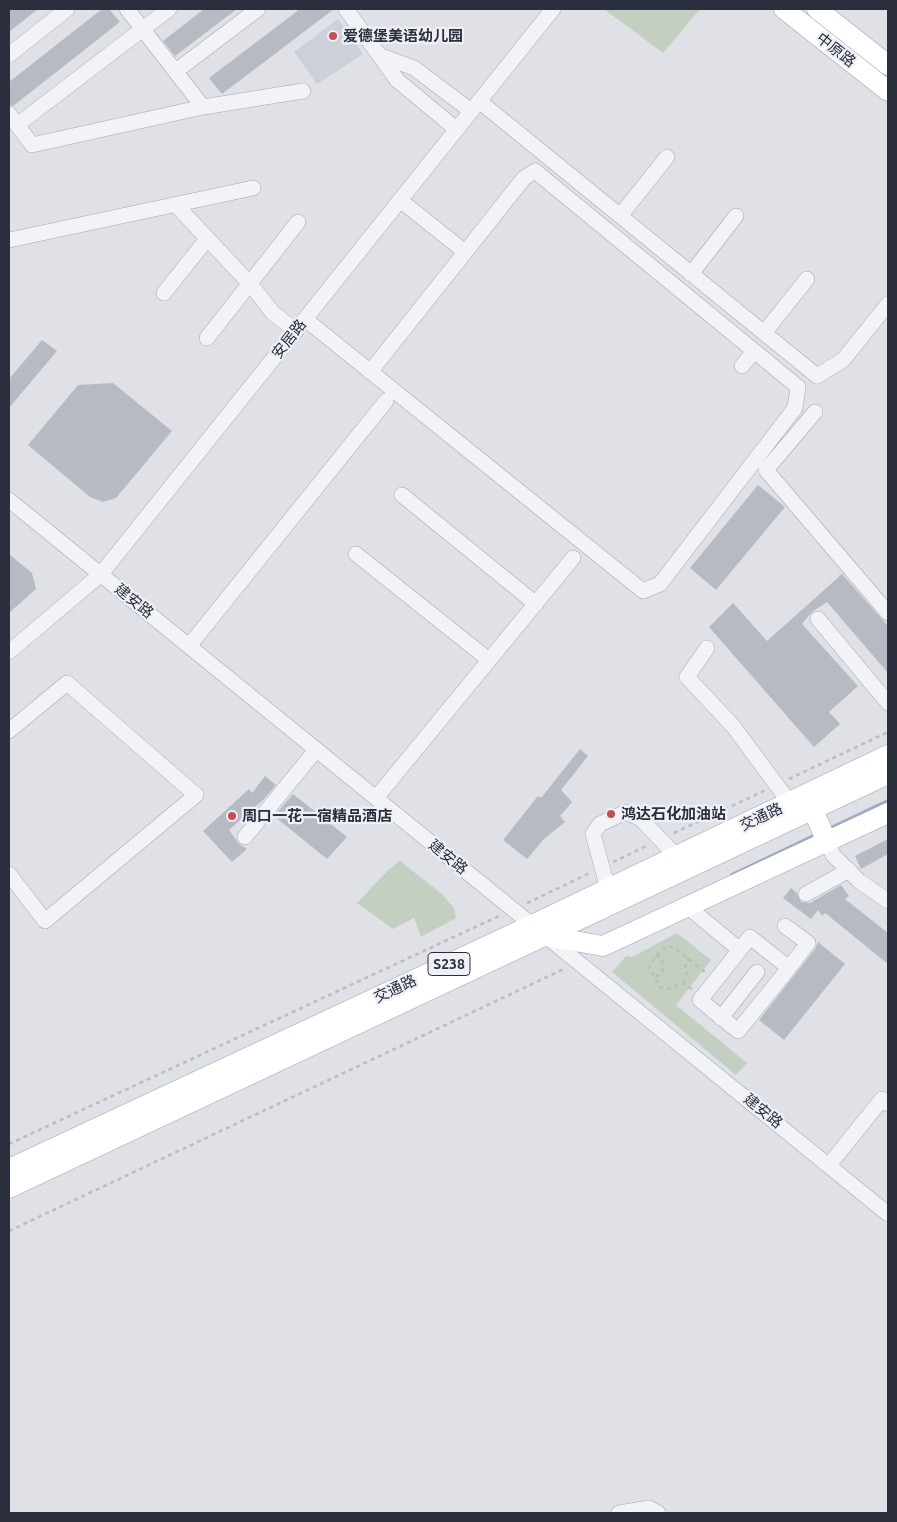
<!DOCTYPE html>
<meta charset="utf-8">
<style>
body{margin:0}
#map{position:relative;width:897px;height:1522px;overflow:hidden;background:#dfe1e7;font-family:Ubuntu,sans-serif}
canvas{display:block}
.frame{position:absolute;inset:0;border:10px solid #2a2e3d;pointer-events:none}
</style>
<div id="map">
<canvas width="897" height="1522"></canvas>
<div class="frame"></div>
</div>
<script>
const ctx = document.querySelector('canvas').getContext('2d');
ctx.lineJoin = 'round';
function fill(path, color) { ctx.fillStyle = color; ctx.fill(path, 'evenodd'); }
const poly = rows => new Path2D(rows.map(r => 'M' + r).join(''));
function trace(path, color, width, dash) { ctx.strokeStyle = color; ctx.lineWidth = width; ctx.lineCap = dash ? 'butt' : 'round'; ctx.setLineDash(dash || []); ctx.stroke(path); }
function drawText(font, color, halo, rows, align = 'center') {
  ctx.font = font + ' Ubuntu,"Noto Sans SC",sans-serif'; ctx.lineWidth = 4.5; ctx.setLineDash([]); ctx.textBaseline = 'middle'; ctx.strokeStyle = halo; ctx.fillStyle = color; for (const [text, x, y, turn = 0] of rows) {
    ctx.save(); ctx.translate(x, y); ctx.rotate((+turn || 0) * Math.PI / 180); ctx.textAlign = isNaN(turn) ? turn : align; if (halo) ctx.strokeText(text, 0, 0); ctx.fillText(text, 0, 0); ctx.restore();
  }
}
fill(poly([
 [338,19,363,54,317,84,294,52]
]), '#cdd0d9');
fill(poly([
 [604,9,700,9,663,53],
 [400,861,442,894,454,908,456,918,421,937,414,918,393,929,357,903,389,869],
 [677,933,711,960,676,1005,747,1063,736,1075,612,972,626,956,632,957]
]), '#c3d0c1');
trace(poly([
 [827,830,888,801],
 [732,875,816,835]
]), '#9dacc4', 4);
fill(poly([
 [9,9,38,9,9,32],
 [102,9,109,9,120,22,13,106,9,105,9,82],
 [204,9,237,9,175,56,163,41],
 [300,9,334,9,222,94,209,78],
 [42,340,57,351,9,408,9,379],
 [113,383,172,431,116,498,103,502,90,497,28,445,78,385],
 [758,485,785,507,716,590,690,568],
 [9,554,32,573,36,589,9,613],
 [842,574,888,626,888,673,827,602,812,612,802,624,858,686,829,712,840,724,814,747,709,627,733,603,767,641],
 [580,749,588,756,561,790,572,802,560,816,565,822,544,839,527,859,503,840,538,796,541,798],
 [265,776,276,785,263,800,229,830,239,844,247,849,232,862,203,831,249,789,252,793],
 [293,794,347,837,327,859,274,816],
 [888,839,888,854,861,869,855,856],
 [841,885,849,896,845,899,888,933,888,964,825,913,822,916,818,910,811,919,783,898,791,888,797,893,801,902,810,903],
 [818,942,845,964,784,1040,759,1020,815,949]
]), '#b7bac3');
const minor = poly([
 [127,9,203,107],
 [346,9,397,80,456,129],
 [9,55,67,9],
 [381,56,414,68,471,111],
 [176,71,258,9],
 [479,101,817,376,843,360,888,304],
 [9,114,32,145,203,107,303,91],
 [17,125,169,9],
 [400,200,465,252],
 [176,205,251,285,273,313,296,331],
 [620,216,667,157],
 [9,240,253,188],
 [691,274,736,216],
 [164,293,207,239],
 [305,319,643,591,660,584,795,408,798,387,535,171,524,178,370,372],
 [764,333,807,279],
 [207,338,298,222],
 [742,366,754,351],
 [815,412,766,470,888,613],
 [402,495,536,604],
 [9,500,888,1214],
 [356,554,489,660],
 [818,619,888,703],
 [189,646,386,401],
 [707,648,687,677,733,726,790,803],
 [9,652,101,574,553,9],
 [9,731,67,683,196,795,45,921,9,874],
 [376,798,573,558],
 [245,837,316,750],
 [827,842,833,855,859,881,888,901],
 [608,889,593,834,600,824,626,812,641,819,676,856],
 [806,894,849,870],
 [688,907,740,950],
 [785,926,808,943,789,968],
 [750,937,789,968,738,1031,700,1000,750,937],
 [721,1018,757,972],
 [829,1165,882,1099,888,1104],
 [619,1513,649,1508,658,1513]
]);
const major = poly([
 [784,9,888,91],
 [817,9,888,65],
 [813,810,827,842],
 [546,936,603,946,888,813],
 [9,1169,532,925,888,755],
 [9,1188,888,774]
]);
trace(minor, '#a5a8b1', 16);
trace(major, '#a0a5b2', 21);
trace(poly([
 [789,779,888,732],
 [674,833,766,790],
 [613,862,648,845],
 [527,903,590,873],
 [656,977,663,970,662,960,657,955],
 [683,983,687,972,685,963,689,958],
 [692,989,683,983,668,989,660,987,649,968,655,957,667,946,674,948,705,972],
 [9,1144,499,916],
 [9,1231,566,968]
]), '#b9bcc2', 2.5, [4, 4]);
trace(minor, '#f1f3f6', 15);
trace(major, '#fff', 20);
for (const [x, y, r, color] of [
 [333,36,5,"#c14f54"],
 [611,814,5,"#c14f54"],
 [232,816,5,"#c14f54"]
]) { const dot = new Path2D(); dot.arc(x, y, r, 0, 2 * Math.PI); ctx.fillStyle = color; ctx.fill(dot); trace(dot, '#eef0f5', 2); }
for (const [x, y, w] of [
 [449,964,42]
]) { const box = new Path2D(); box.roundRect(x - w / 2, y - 11.5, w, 23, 4); ctx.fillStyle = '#eef0f5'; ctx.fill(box); trace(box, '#2a2e3d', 1); }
drawText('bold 14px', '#2a2e3d', null, [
 ["S238",449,964]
]);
drawText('bold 15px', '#2a2e3d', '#eef0f5', [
 ["爱德堡美语幼儿园",343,36],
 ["鸿达石化加油站",621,814],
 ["周口一花一宿精品酒店",242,816]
], 'left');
drawText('15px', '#2a2e3d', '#eef0f5', [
 ["中原路",836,50,38],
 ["安居路",289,339,-52],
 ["建安路",134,601,39],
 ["交通路",761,817,-25],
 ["建安路",448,857,39],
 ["交通路",395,989,-25],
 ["建安路",763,1111,39]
]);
</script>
